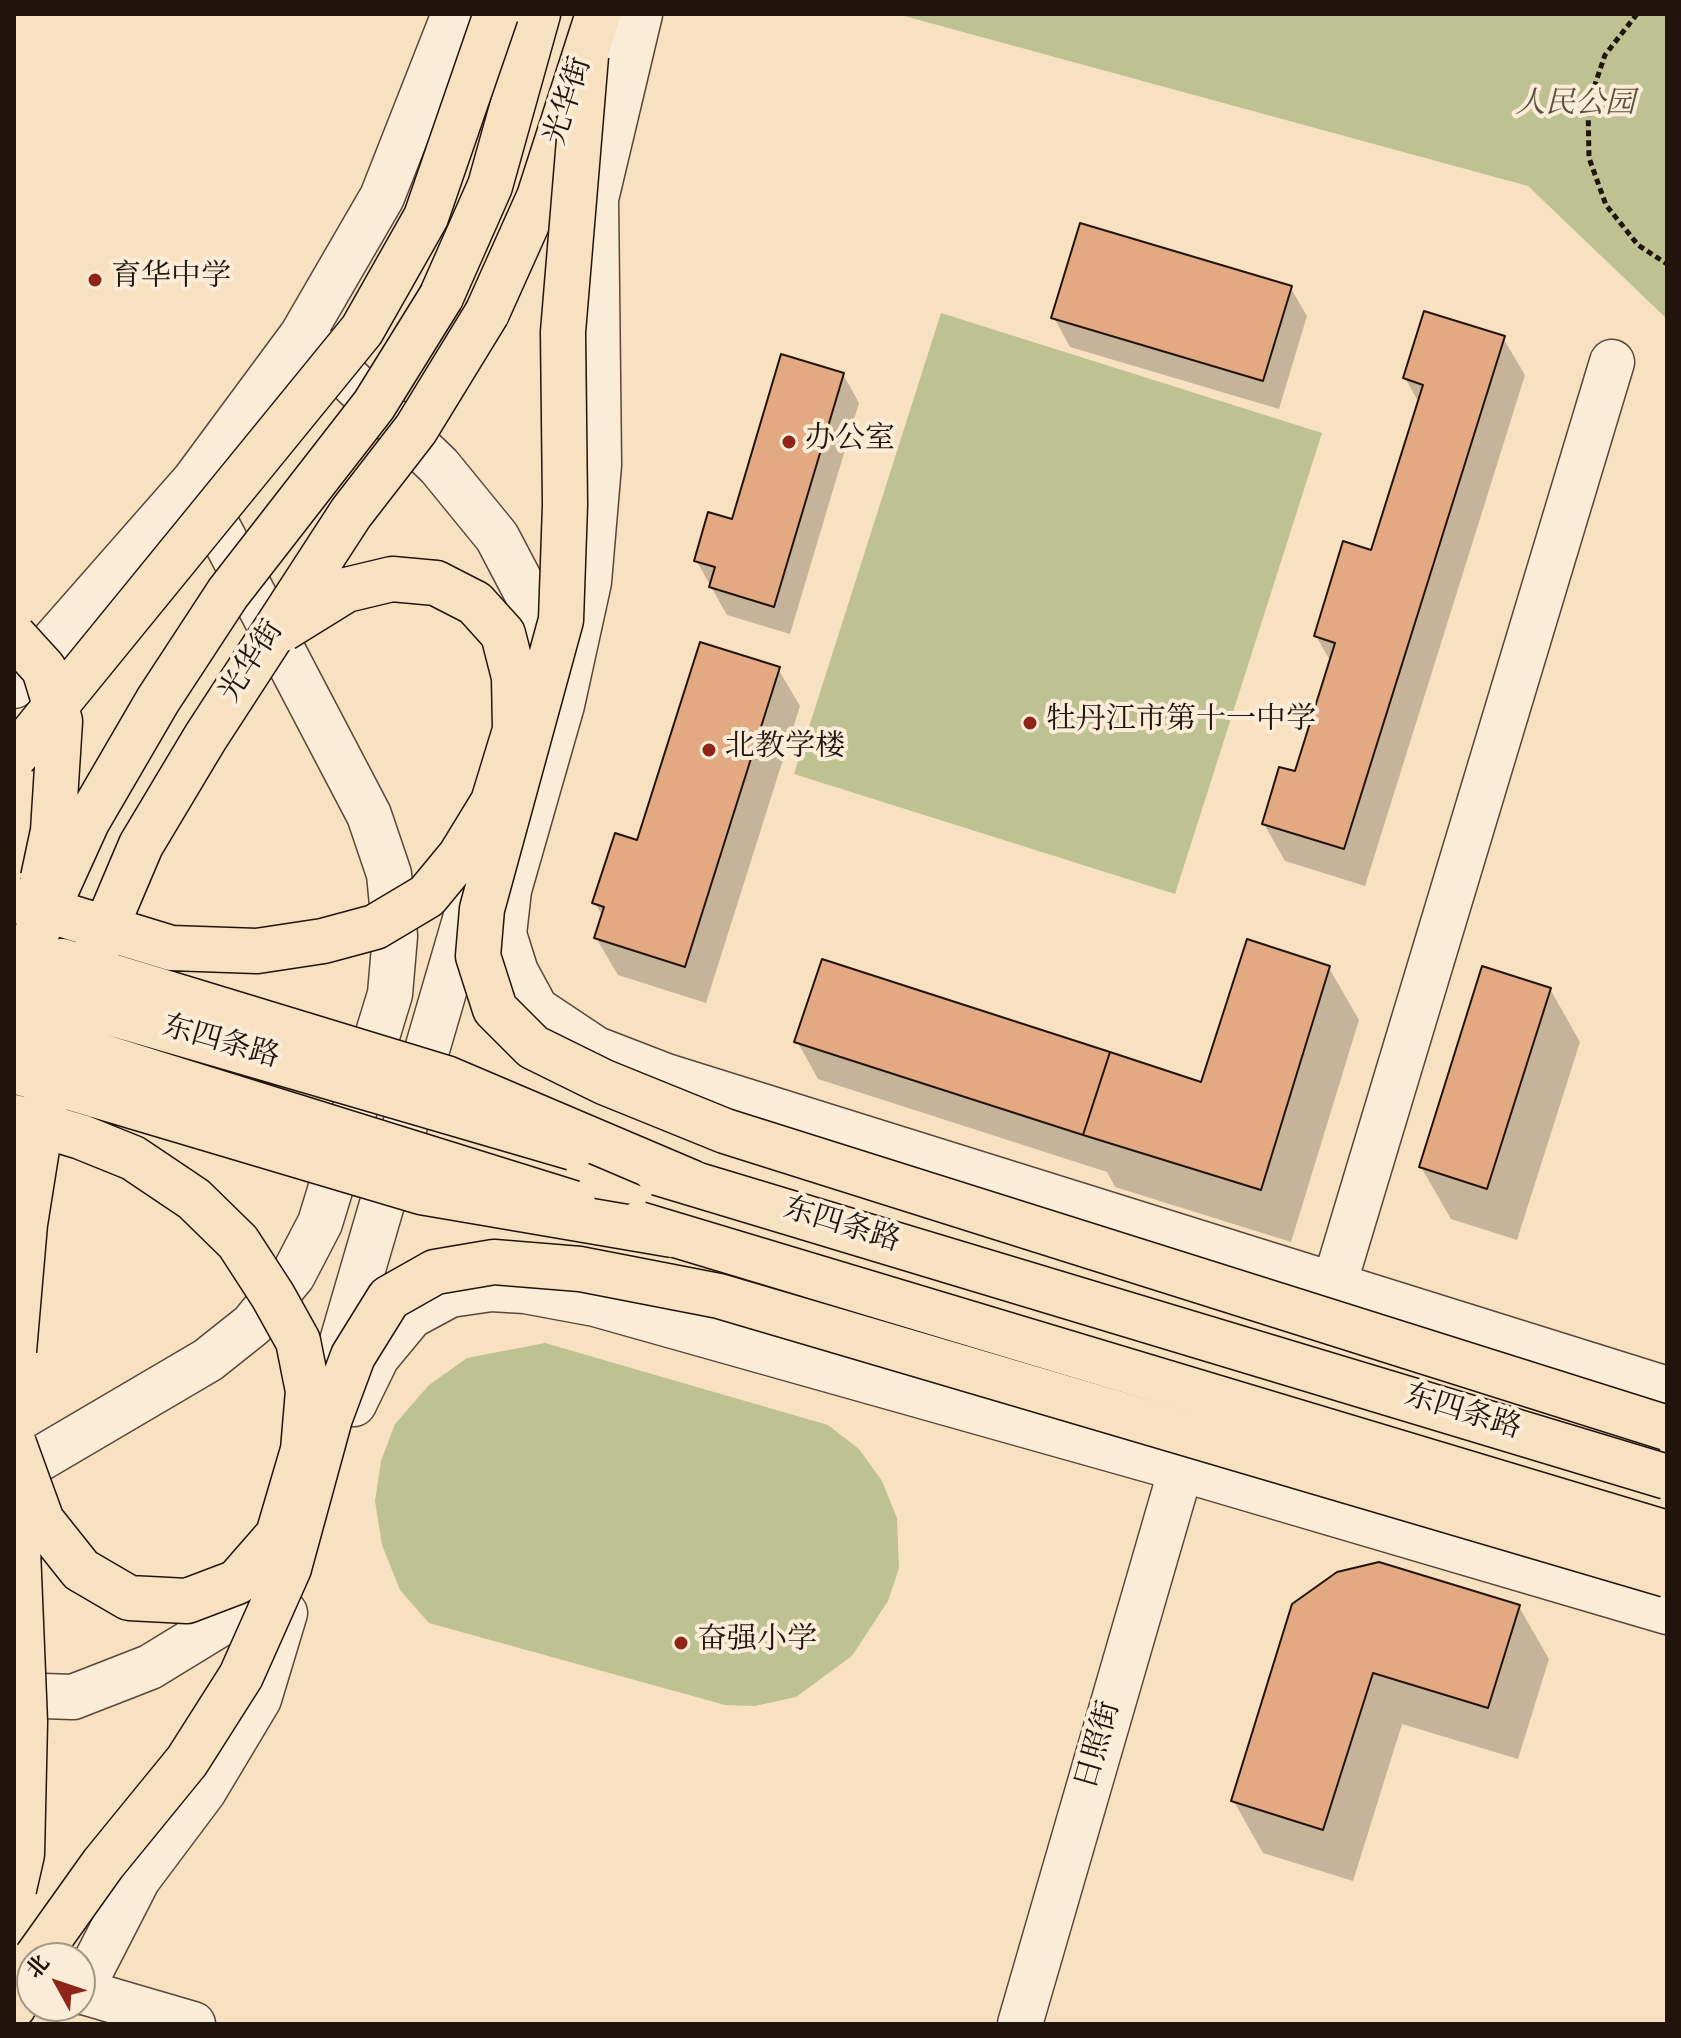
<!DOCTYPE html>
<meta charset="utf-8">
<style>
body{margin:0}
#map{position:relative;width:1681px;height:2038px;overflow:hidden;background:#f8e1c1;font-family:"Sorts Mill Goudy","Noto Serif SC",serif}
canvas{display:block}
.frame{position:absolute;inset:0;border:16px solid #21140d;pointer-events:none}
.north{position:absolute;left:16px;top:1942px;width:80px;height:80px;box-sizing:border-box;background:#faecd7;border:2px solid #a39686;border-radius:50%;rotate:310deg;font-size:22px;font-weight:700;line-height:32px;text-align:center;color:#21140d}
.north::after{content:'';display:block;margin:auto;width:28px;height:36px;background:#8f2418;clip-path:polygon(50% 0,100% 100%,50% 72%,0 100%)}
</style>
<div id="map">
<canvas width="1681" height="2038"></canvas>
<div class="frame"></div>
<div class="north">北</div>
</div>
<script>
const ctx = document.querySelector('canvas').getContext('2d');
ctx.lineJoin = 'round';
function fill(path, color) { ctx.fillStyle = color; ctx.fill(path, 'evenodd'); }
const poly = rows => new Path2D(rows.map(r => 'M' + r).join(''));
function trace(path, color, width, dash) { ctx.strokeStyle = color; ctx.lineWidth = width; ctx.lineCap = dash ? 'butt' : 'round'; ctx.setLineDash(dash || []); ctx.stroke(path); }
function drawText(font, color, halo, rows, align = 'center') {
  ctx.font = font + ' "Sorts Mill Goudy","Noto Serif SC",serif'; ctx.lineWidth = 8; ctx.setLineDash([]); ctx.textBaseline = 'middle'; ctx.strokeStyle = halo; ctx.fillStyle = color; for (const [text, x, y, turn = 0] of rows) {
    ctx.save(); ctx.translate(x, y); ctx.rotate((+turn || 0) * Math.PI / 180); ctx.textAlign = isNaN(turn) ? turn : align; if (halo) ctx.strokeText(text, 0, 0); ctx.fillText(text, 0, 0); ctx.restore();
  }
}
fill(poly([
 [897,14,1667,14,1667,319,1528,186],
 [941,313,1322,433,1175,894,794,774],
 [545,1343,828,1425,859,1449,882,1481,897,1518,899,1568,888,1601,852,1656,796,1697,755,1706,725,1705,429,1623,400,1590,382,1545,375,1501,381,1461,395,1424,429,1385,467,1358]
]), '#bec292');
fill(poly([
 [1290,287,1307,316,1279,409,1070,347,1054,318],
 [1503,338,1525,375,1365,886,1285,861,1264,824,1296,774,1331,662,1316,636,1373,552,1419,403,1405,378],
 [843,374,859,403,790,634,727,615,696,560,734,521],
 [778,669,800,706,706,1003,618,975,596,938,603,917,595,903,638,842],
 [1329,968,1359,1020,1291,1242,1115,1187,1107,1172,818,1079,797,1041,1202,1084],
 [1550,989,1580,1042,1517,1240,1451,1219,1421,1167],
 [1338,1574,1519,1607,1549,1659,1518,1759,1402,1724,1353,1881,1263,1853,1233,1800]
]), '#0003');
const building = poly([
 [1080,223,1292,286,1263,381,1051,318,1080,223],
 [1424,311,1505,336,1344,849,1262,824,1279,767,1295,771,1335,643,1314,636,1343,541,1371,550,1423,385,1403,378,1424,311],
 [781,354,844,373,774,607,709,587,715,567,694,561,708,512,732,519,781,354],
 [700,642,780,667,685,967,594,938,604,907,592,903,615,833,637,840,700,642],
 [1247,939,1330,966,1261,1190,1083,1135,1110,1052,1201,1082,1247,939],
 [822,959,1110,1052,1083,1135,794,1042,822,959],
 [1482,966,1551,988,1487,1189,1419,1167,1482,966],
 [1379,1562,1520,1605,1488,1708,1373,1673,1323,1830,1231,1801,1292,1604,1337,1572,1379,1562]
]);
fill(building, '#e2a982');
trace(building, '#21140d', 2);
const minor = poly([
 [640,14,596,199,599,465,589,582,562,705,509,890,504,934,516,972,536,1009,596,1049,666,1076,1667,1389],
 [306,338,439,466,497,537,538,615,554,675],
 [14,686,194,481,302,335,382,197,454,14],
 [1334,1285,1612,362],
 [331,1379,473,892],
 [354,1404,377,1357,411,1316,450,1295,491,1289,525,1291,595,1304,1181,1469,1667,1612],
 [14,1474,208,1360,252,1325,293,1275,320,1223,390,994,395,936,389,874,369,815,194,481],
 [14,1695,73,1697,150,1667,217,1626,273,1581,292,1554],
 [80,1991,193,2024],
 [80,1992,138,1879,204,1791,259,1699,285,1613],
 [1020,2024,1181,1469]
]);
const highway = poly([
 [441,297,490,186,538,14],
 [487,313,539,197,598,14],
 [14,2006,32,1966]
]);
trace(minor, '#57473a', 47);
trace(highway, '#21140d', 47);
trace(poly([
 [1637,14,1605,55,1588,105,1589,158,1606,205,1638,245,1667,264]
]), '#21140d', 5, [6, 4]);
trace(minor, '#faecd7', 44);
trace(highway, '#f8e1c1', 44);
const majorBridge = poly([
 [14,985,573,1148],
 [14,1029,573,1203],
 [658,1173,1667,1477],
 [639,1224,1667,1533]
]);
const highwayBridge = poly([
 [586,56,563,332,565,505,561,620,482,909,478,956,495,1009,533,1047,604,1082,725,1131,1667,1428],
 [14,636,44,669,60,721,53,831,43,878],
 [14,757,362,330,426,217,496,14],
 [14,900,171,948,257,951,323,941,375,927,427,896,460,856,493,802,515,730,514,677,503,634,475,603,436,583,392,579,346,590,283,629],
 [62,961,446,1078,693,1183],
 [14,998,29,950,87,822,158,700,228,593,374,405,441,297],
 [14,1071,421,1192,673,1235],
 [14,1117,81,1137,133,1158,194,1199,238,1242,273,1296,298,1341,308,1391,303,1450,278,1535,237,1582,187,1601,129,1598,81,1570,42,1521,14,1444],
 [14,1351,25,1224,43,1111,88,970,141,845,205,738,351,513,416,429,487,313],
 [14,1889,22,1854,25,1722,15,1476],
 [36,1958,103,1864,187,1761,241,1676,289,1568,330,1418,353,1356,389,1298,435,1272,494,1262,580,1269,719,1296,1667,1575]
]);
trace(majorBridge, '#21140d', 47, []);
trace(highwayBridge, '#21140d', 47, []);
trace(majorBridge, '#f8e1c1', 44);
trace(highwayBridge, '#f8e1c1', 44);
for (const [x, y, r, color] of [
 [95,280,8,"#8f2418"],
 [789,442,8,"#8f2418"],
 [1030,723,8,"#8f2418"],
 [709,750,8,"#8f2418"],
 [681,1643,8,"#8f2418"]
]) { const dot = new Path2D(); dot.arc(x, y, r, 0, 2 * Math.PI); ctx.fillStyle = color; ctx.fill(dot); trace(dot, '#faecd7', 3); }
drawText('30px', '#21140d', '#faecd7', [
 ["光华街",571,102,-72],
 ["光华街",254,663,-57],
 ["东四条路",220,1045,16],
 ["东四条路",841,1228,17],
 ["东四条路",1462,1415,17],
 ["日照街",1101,1746,-74]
]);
drawText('italic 30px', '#58513c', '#faecd7', [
 ["人民公园",1575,107]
]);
drawText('30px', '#21140d', '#faecd7', [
 ["育华中学",111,280],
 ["办公室",805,442],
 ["牡丹江市第十一中学",1046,723],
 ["北教学楼",725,750],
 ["奋强小学",697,1643]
], 'left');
</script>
